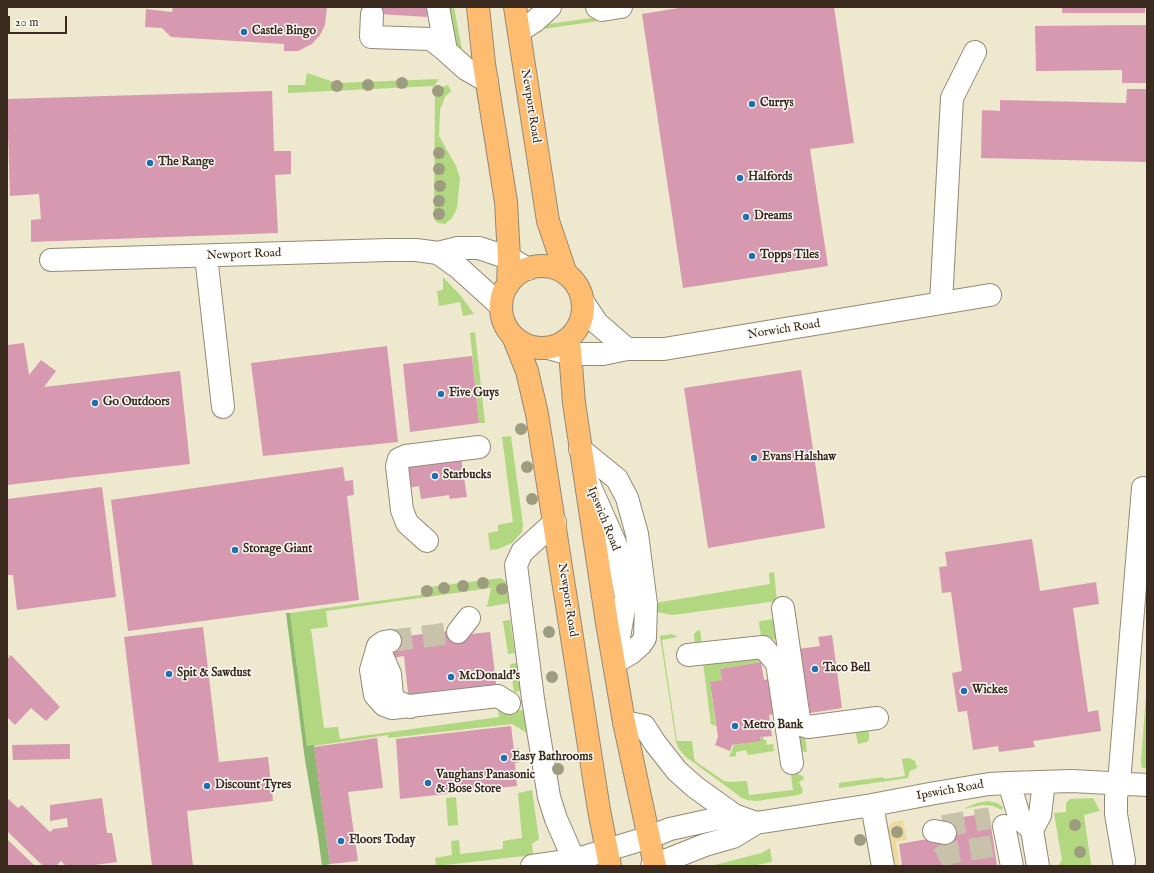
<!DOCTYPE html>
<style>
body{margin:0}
#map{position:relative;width:1154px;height:873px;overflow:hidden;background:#ede8ce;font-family:"IM FELL English",serif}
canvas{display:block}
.frame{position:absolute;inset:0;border:8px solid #3b2a1e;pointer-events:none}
.scale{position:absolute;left:8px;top:16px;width:59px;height:18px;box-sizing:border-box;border:2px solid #3b2a1e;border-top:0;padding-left:5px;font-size:12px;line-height:14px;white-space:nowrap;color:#3b2a1e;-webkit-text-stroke:3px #fdfcf7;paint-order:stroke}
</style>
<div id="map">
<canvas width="1154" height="873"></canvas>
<div class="frame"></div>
<div class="scale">20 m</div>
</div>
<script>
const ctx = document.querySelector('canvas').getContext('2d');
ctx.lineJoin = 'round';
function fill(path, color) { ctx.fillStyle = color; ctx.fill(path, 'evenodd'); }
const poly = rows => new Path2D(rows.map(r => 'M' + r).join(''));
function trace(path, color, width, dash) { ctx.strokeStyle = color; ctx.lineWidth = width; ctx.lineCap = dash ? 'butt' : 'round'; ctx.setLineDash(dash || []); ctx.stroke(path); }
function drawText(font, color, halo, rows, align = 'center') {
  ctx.font = font + ' "IM FELL English",serif'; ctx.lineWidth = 3; ctx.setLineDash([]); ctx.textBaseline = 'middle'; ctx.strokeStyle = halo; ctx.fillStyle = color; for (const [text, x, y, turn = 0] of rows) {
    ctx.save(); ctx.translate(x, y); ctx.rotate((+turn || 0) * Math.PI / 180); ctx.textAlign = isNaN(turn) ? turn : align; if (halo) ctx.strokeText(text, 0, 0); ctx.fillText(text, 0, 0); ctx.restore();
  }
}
fill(poly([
 [446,7,454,7,462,50,457,46,452,37],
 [626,13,626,17,543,29,542,25],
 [307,73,337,83,439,79,434,86,288,93,288,85,305,85],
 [448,85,451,91,445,97,440,110,439,136,456,166,460,178,457,208,452,218,445,224,438,223,434,219,435,89],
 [443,277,461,296,474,314,463,316,460,302,439,306,437,291,443,290],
 [475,332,485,423,479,423,470,333],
 [511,436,523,525,522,532,512,543,498,549,490,550,488,533,498,531,498,525,513,522,502,437],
 [774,572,777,601,673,615,656,612,655,603,770,584,769,573],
 [501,578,507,583,509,603,487,607,491,588,326,611,328,627,311,629,324,728,338,727,340,739,499,717,498,710,513,708,524,711,527,733,512,724,388,738,388,735,307,747,290,613,421,595,421,588],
 [775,619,780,623,793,722,797,730,804,733,863,727,869,732,869,739,867,742,858,744,855,730,805,737,807,752,799,751,795,745,781,648,776,640,767,637,701,647,695,642,694,638,694,634,697,631,700,630,702,645,761,636,759,623,760,621],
 [510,620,515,653,508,654,503,621],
 [672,634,676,636,677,637,662,640,677,741,692,741,694,757,695,761,724,781,731,782,747,781,749,795,793,790,791,775,798,774,803,776,804,779,799,782,803,791,802,793,799,795,756,801,747,800,742,798,708,773,686,757,679,749,676,742,660,636],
 [757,658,761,662,720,669,722,680,710,682,716,726,711,724,703,663],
 [517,663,521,691,514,692,510,664],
 [1147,681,1147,768,1142,768,1141,762],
 [760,737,763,737,764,740,766,740,767,745,773,744,774,751,748,755,746,750,736,752,736,756,729,757,734,745,761,740],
 [909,758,915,761,917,768,910,771,908,778,839,788,839,783,883,777,884,779,905,776,902,759],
 [532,790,539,839,532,844,533,855,436,866,435,858,452,855,451,841,459,840,460,854,503,849,503,841,522,838,518,793],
 [456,797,458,825,448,826,446,798],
 [1093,798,1100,811,1084,815,1091,865,1058,866,1062,860,1054,813,1066,812,1066,803,1070,799],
 [988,801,997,803,1003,807,1002,810,993,806,983,805,963,809,977,803],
 [770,848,772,862,752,866,711,866,762,853]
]), '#b1d781');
fill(poly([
 [286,613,290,613,307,746,314,745,330,864,322,866,318,836,305,760]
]), '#8cb86f');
fill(poly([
 [903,820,907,840,896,842,900,866,895,866,888,827,893,822]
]), '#eeda9e');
fill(poly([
 [173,7,327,7,325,25,320,35,312,44,298,51,284,51,284,44,171,37,162,28,145,27,146,9,172,12],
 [364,7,428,7,427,17,363,13],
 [685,7,834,7,854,143,810,149,828,266,683,288,642,14],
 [1062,7,1145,7,1145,13,1062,13],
 [1147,25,1147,83,1122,83,1122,70,1036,71,1035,26],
 [1127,89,1147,89,1147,162,981,158,982,110,1000,111,1000,100,1126,103],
 [272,91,274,151,291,151,291,174,275,175,278,233,31,242,31,220,41,219,39,194,10,196,7,99],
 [24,343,29,375,41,360,56,371,44,387,180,371,190,464,7,485,7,345],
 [387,346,398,442,263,456,251,363],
 [472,356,479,423,410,432,403,364],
 [801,370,825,528,708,548,684,388],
 [461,458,467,497,450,499,449,495,421,499,419,486,407,488,404,465],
 [343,467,345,481,353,480,354,495,347,496,359,600,128,631,111,500],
 [102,487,116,597,17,610,13,575,7,575,7,499],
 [1032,539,1040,591,1096,582,1099,604,1073,608,1088,712,1098,710,1101,731,1033,741,1035,747,999,752,998,746,973,750,967,711,958,712,952,673,962,671,951,592,942,593,939,567,947,566,945,552],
 [203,627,219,762,268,757,273,801,187,811,193,866,152,866,124,637],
 [458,630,459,635,490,632,497,691,409,702,404,656,392,658,389,638],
 [832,635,842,708,810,713,808,698,806,698,799,649,820,646,818,637],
 [11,655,60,707,46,721,31,708,15,725,7,717,7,659],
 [761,662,764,680,777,677,782,713,769,715,772,736,760,737,761,741,732,745,730,751,715,745,718,737,710,682,722,680,720,669],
 [511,726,514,750,519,748,520,762,515,763,517,786,400,799,396,739],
 [377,738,383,788,348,792,358,861,330,864,314,747],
 [70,744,70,759,13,760,12,745],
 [7,798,18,808,22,805,50,832,53,829,68,827,67,818,50,821,50,805,102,798,107,833,112,833,117,862,87,866,66,866,61,861,56,866,43,866,7,831],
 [989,813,997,866,902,866,899,844,945,836,943,820],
 [7,839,35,866,7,866]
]), '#d699b0');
trace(poly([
 [390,641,458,632],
 [943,826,990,818],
 [939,859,949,853,994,846]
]), '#c9c2ab', 22, [22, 11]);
const minor = poly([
 [438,7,446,51,466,69,487,81],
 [597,7,602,10,621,7],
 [372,14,371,37,431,39,446,51],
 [519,31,535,21,550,7],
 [438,253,459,268,501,306],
 [206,256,223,407],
 [51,260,388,250,416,250,438,253,458,248,479,248,509,258,528,269],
 [583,302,597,323,627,349],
 [941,303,952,98,975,52],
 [548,348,570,354,603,354,627,349,664,349,990,295],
 [580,449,617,479,627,498,637,534,646,604,645,638,641,644,631,653,614,663],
 [589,484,616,545,626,597,615,660],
 [555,522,522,552,516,565,533,699,549,797,556,819,574,860,578,866],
 [427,541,407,523,402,510,397,466,399,459,406,456,479,447],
 [783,608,799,719,802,725,808,727,877,718],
 [458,632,469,618],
 [390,641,384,642,378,646,371,670,375,695,384,705,392,708,498,696,509,703],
 [378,646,390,674,392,695,396,701,410,707],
 [688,655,763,647,777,663,792,763],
 [624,722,644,726,655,743,677,771,695,787,734,815],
 [1009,783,1020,819,1032,830,1038,866],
 [872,805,883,866],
 [1004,826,1012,866],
 [1032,830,1040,815,1044,782],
 [934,831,945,833],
 [1124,861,1116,814,1116,797,1119,783,1143,488],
 [532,866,574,860,650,837,670,829,734,815,756,823],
 [652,866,705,845,733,837,756,823,872,805,935,793,989,784,1009,783,1072,781,1147,785]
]);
const major = poly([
 [478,7,484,64,506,202,509,258,508,285],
 [515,7,548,221,566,274],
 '501 307a41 41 0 1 1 82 0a41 41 0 1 1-82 0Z',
 [513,336,527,371,537,414,599,810,610,866],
 [569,339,574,403,607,623,624,722,655,866]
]);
trace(minor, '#948976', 24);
trace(major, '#948976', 24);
trace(minor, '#fff', 22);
trace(major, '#fdbc70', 22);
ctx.fillStyle = '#9e9c7e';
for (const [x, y] of [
 [402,83],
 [368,85],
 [337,86],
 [438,91],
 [439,153],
 [439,169],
 [440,186],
 [439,201],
 [439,214],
 [521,429],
 [527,467],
 [532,499],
 [483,583],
 [463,586],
 [444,588],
 [502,589],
 [427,591],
 [549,632],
 [552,677],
 [558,769],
 [1075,825],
 [897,832],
 [860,840],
 [1080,852]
]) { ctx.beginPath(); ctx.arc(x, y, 6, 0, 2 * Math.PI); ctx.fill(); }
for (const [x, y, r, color] of [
 [244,32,4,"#1f6fb2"],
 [752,104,4,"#1f6fb2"],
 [150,163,4,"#1f6fb2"],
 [740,178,4,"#1f6fb2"],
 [746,217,4,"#1f6fb2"],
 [752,256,4,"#1f6fb2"],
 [441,394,4,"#1f6fb2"],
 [95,403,4,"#1f6fb2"],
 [754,458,4,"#1f6fb2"],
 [435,476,4,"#1f6fb2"],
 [235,550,4,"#1f6fb2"],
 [815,669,4,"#1f6fb2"],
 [169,674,4,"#1f6fb2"],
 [451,677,4,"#1f6fb2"],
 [964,691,4,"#1f6fb2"],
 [735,726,4,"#1f6fb2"],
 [504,758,4,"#1f6fb2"],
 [428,783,4,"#1f6fb2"],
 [207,786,4,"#1f6fb2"],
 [341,841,4,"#1f6fb2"]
]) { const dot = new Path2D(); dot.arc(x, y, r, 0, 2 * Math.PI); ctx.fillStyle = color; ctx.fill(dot); trace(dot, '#fdfcf7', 1.5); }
drawText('bold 12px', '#3b2a1e', '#fdfcf7', [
 ["Castle Bingo",252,32],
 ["Currys",760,104],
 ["The Range",158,163],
 ["Halfords",748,178],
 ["Dreams",754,217],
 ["Topps Tiles",760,256],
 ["Five Guys",449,394],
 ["Go Outdoors",103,403],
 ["Evans Halshaw",762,458],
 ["Starbucks",443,476],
 ["Storage Giant",243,550],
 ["Taco Bell",823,669],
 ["Spit & Sawdust",177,674],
 ["McDonald's",459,677],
 ["Wickes",972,691],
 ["Metro Bank",743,726],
 ["Easy Bathrooms",512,758],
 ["Vaughans Panasonic",436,776],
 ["& Bose Store",436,790],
 ["Discount Tyres",215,786],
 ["Floors Today",349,841]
], 'left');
drawText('12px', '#3b2a1e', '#fdfcf7', [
 ["Newport Road",530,106,81],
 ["Newport Road",244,255,-2],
 ["Norwich Road",784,330,-9],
 ["Ipswich Road",603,519,68],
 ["Newport Road",567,600,81],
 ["Ipswich Road",950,791,-10]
]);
</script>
